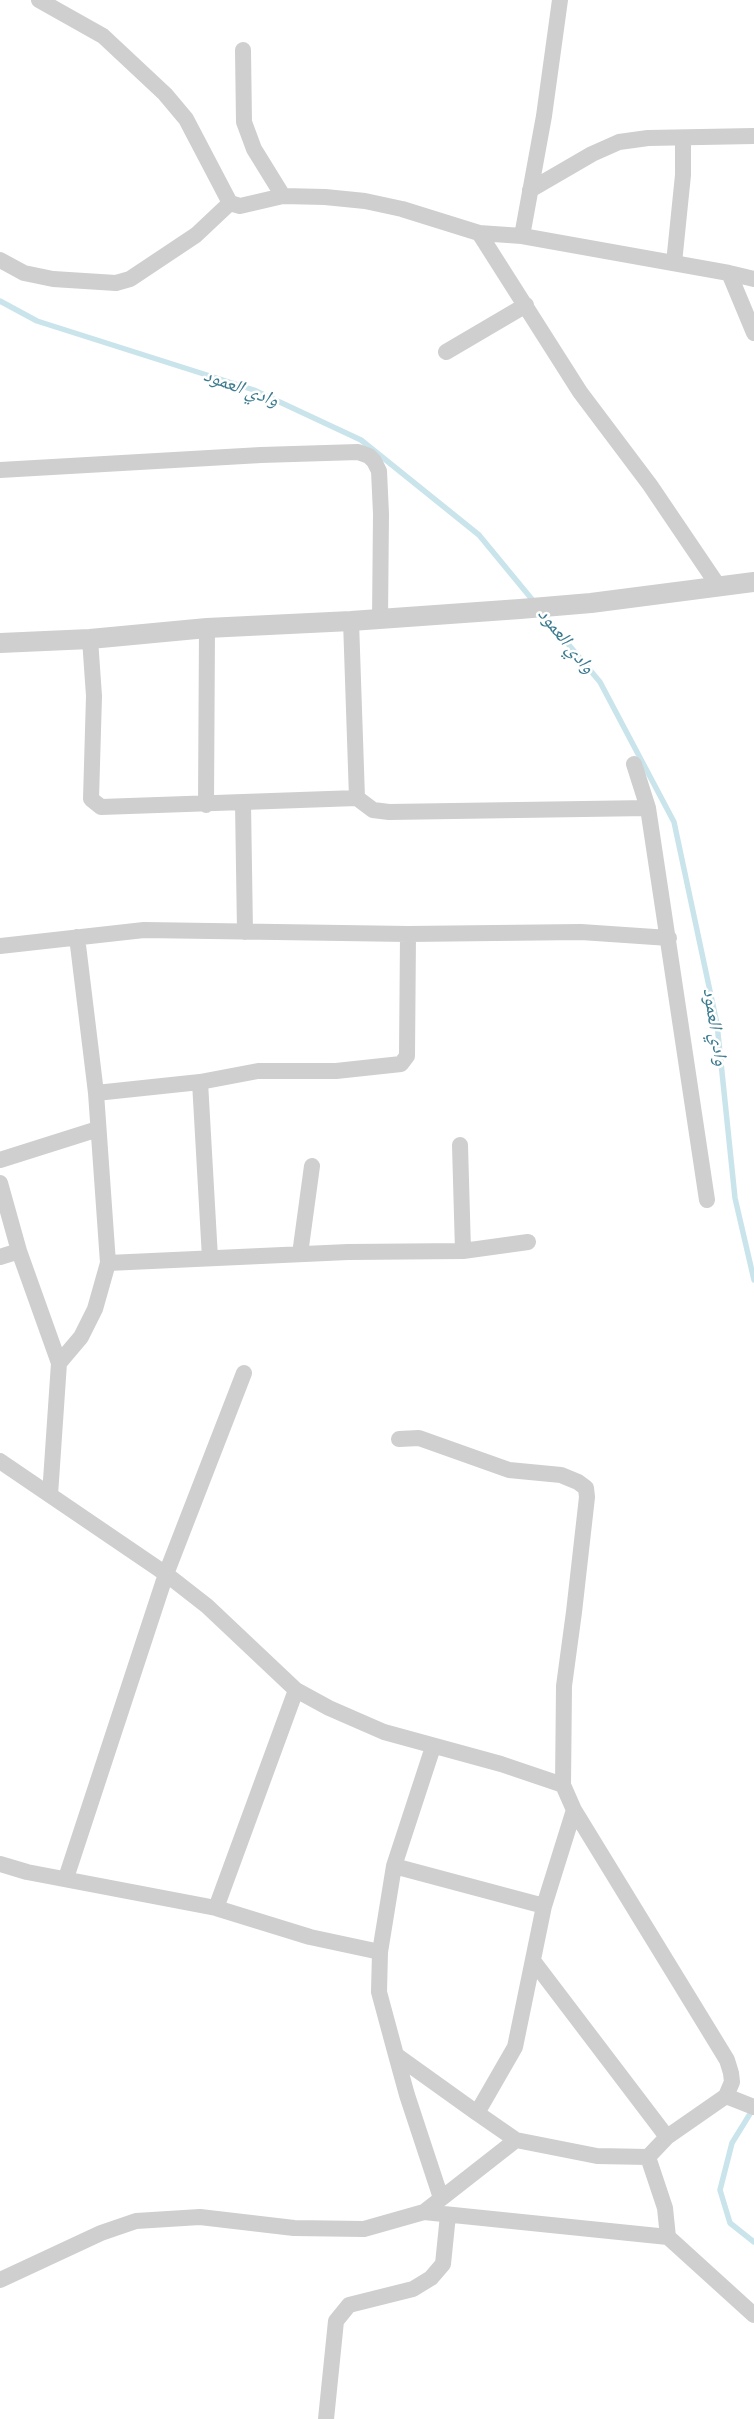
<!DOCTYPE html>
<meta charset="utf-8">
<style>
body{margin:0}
canvas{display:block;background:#fff}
</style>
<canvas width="754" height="2419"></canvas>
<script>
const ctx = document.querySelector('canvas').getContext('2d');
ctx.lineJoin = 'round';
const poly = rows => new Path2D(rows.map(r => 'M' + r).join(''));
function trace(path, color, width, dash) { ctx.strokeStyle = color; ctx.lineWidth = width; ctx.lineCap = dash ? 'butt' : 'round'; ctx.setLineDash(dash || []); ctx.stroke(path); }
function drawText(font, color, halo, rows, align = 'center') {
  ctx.font = font + ' "PT Sans Narrow","Noto Naskh Arabic",sans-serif'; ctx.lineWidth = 5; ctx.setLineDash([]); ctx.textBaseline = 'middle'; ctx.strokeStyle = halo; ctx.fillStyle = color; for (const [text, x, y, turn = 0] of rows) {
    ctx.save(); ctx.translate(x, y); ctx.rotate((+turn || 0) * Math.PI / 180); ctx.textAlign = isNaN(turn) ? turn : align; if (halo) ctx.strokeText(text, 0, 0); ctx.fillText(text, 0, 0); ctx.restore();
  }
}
trace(poly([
 [0,301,37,321,254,390,361,440,479,535,535,603],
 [542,613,600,682,674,822,717,1024,735,1198,754,1280],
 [753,2109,732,2143,720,2190,730,2223,754,2242]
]), '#cae4ec', 5.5);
trace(poly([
 [39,0,103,36,165,94,186,119,230,203,240,206,283,196,325,197,365,201,402,209,479,233,522,236,729,273,754,279],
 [243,50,244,122,254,149,283,196],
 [530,190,592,154,619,142,648,138,754,136],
 [479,233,580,392,650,485,719,587],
 [522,236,544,116,560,0],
 [0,260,24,273,53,279,116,283,130,279,196,235,230,203],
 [674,263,683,175,683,139],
 [729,273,754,333],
 [446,352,526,305],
 [0,470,261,455,358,452,369,456,374,461,379,471,381,514,380,619],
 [351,621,357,798],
 [90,639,94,696,91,799,101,807,357,798,373,810,389,812,648,808],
 [634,764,648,808,707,1200],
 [243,803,245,932],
 [206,805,207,628],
 [0,946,144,930,408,934,581,932,669,938],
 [200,1082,210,1258],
 [96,1093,200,1082,258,1071,336,1071,401,1064,407,1056,408,934],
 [460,1145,463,1251],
 [0,1160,98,1129],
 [0,1183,19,1251,59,1363,50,1495],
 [300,1254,312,1166],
 [0,1257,19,1251],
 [108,1263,348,1252,463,1251,528,1242],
 [59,1363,81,1337,95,1309,108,1263,96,1093,77,937],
 [399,1439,419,1438,509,1470,561,1475,578,1482,586,1488,587,1497,574,1612,564,1686,563,1785],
 [0,1461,166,1574,207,1606,296,1690,329,1708,384,1732,501,1764,563,1785,574,1810,705,2024,727,2060,731,2073,732,2082,726,2096,667,2137,648,2157,597,2156,516,2140,477,2113,515,2047,544,1906,574,1810],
 [296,1690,216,1908,310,1937,380,1952,394,1866,433,1747],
 [0,1864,27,1872,216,1908],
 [394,1866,544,1906],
 [66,1878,166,1574,244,1373],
 [380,1952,379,1992,396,2055,477,2113],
 [534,1962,667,2137],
 [396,2055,407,2095,441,2198],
 [726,2096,754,2107],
 [516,2140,424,2212,668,2237,754,2315],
 [648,2157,665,2208,668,2237],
 [0,2280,101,2233,136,2221,200,2217,294,2228,364,2229,424,2212],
 [326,2419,336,2321,349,2305,413,2289,431,2278,443,2264,448,2215]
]), '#cfcfcf', 16);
trace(poly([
 [0,643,90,639,207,628,351,621,520,609,591,603,754,582]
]), '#cfcfcf', 20);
drawText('italic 19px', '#3b7b8f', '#fff', [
 ["وادي العمود",241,388,20],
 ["وادي العمود",566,641,51],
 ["وادي العمود",715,1027,81]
]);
</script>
